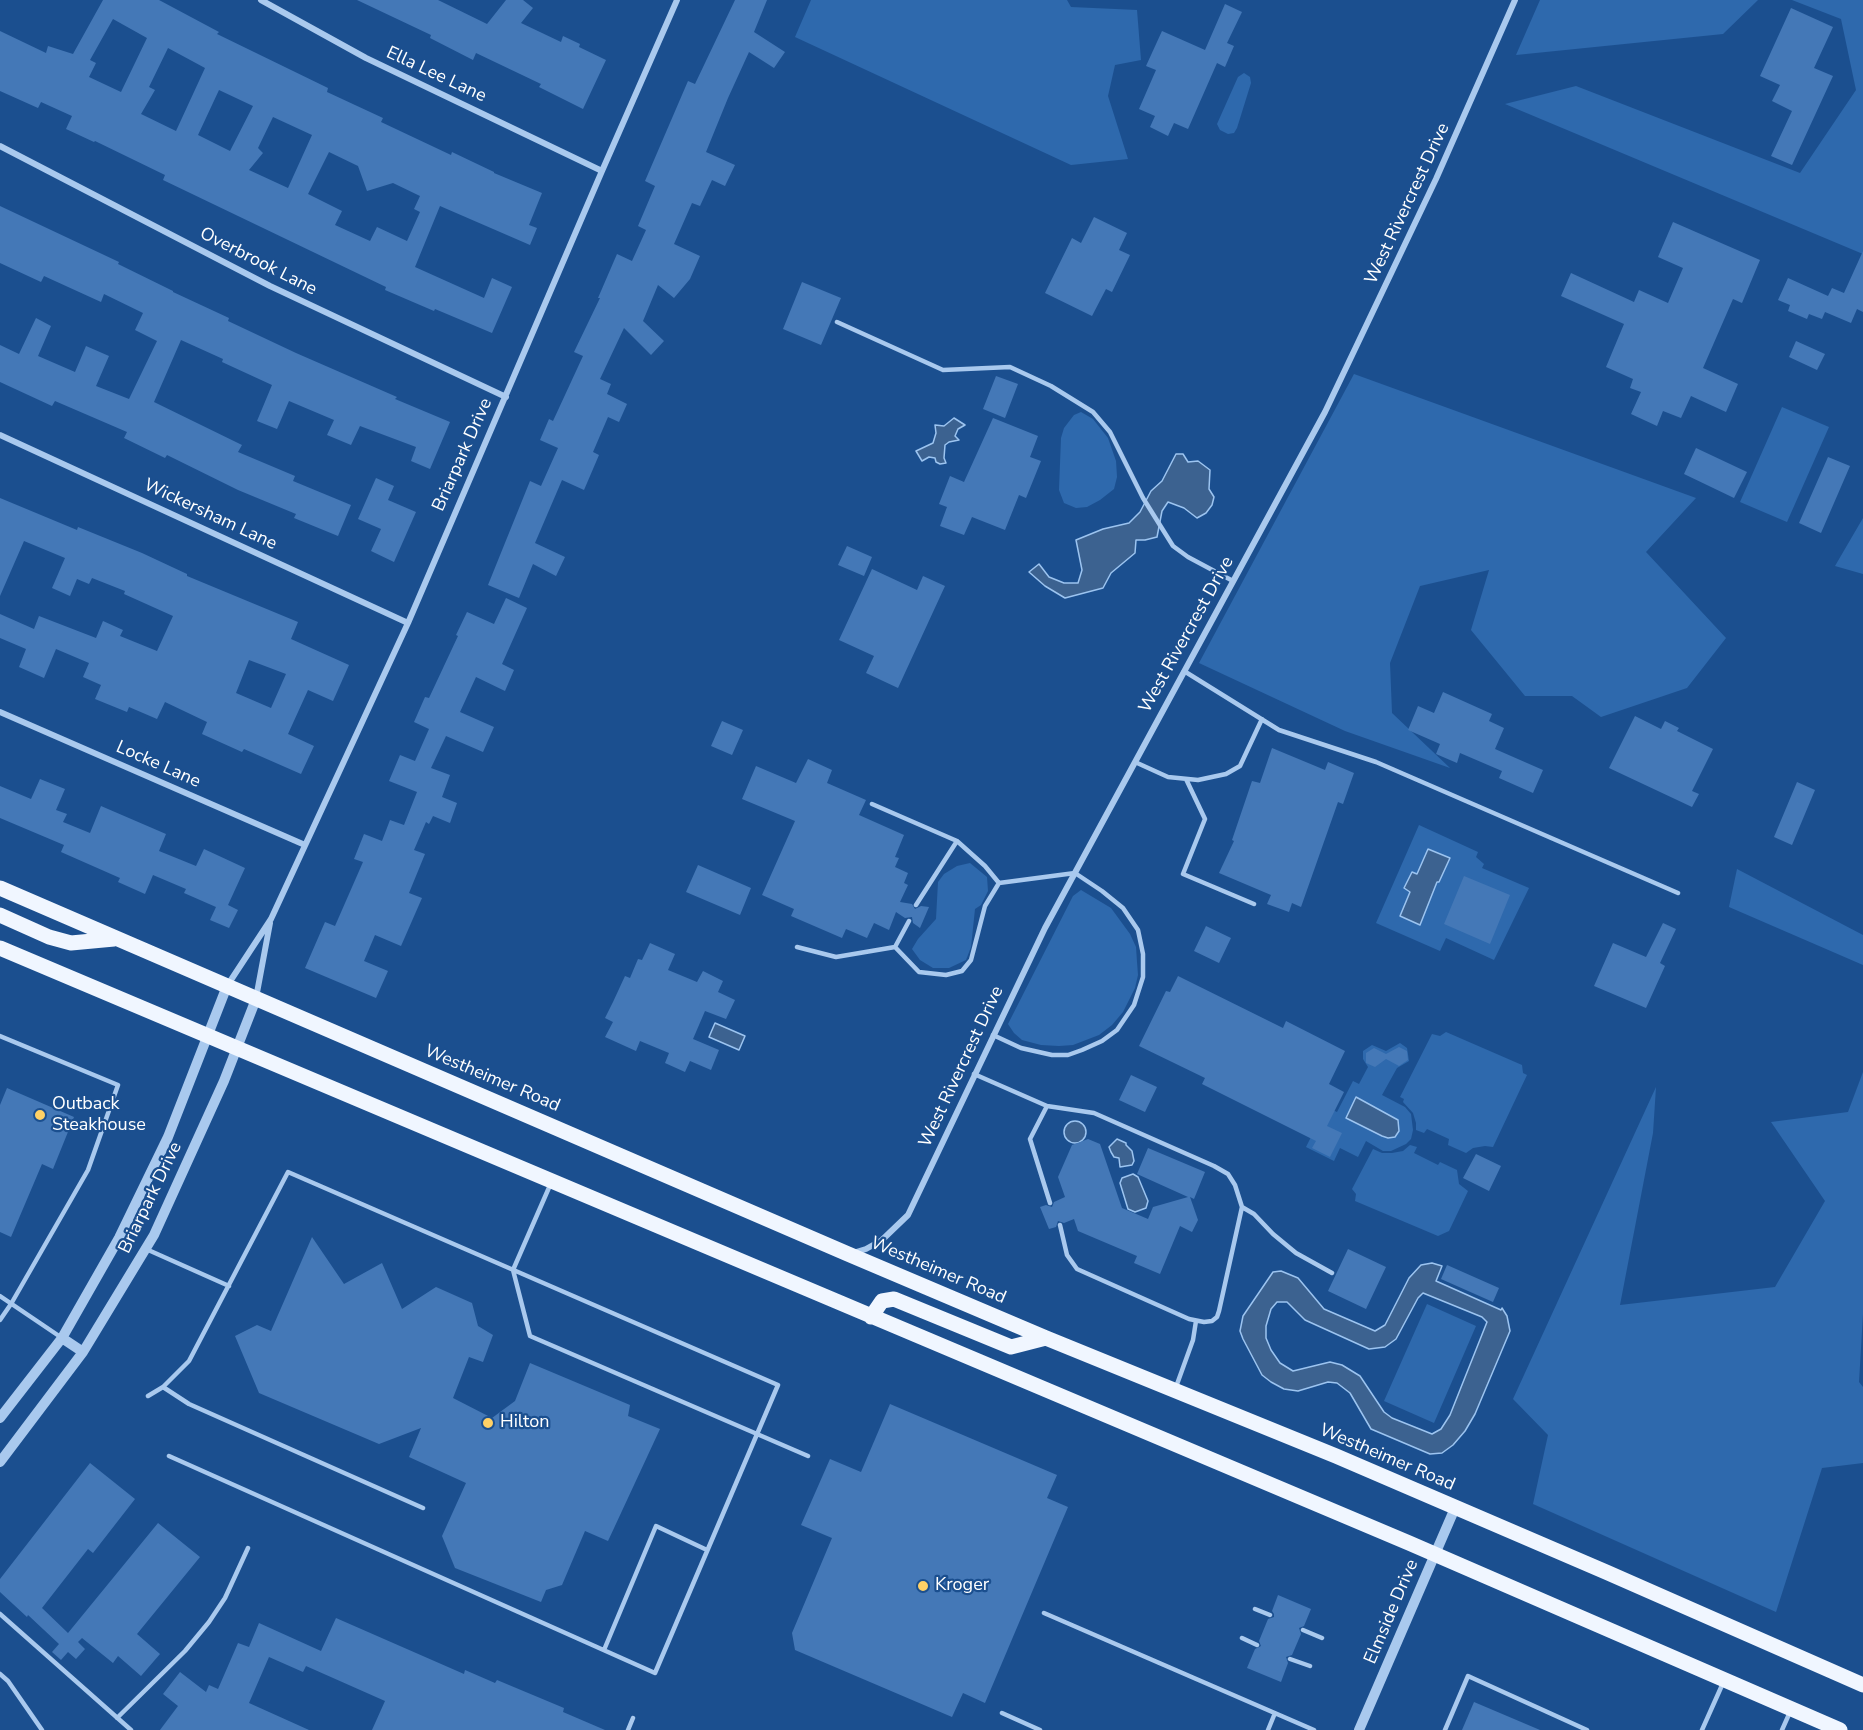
<!DOCTYPE html>
<style>
body{margin:0}
canvas{display:block;background:#1b4f8f}
</style>
<canvas width="1863" height="1730"></canvas>
<script>
const ctx = document.querySelector('canvas').getContext('2d');
ctx.lineJoin = 'round';
function fill(path, color) { ctx.fillStyle = color; ctx.fill(path, 'evenodd'); }
const poly = rows => new Path2D(rows.map(r => 'M' + r).join(''));
function trace(path, color, width, dash) { ctx.strokeStyle = color; ctx.lineWidth = width; ctx.lineCap = dash ? 'butt' : 'round'; ctx.setLineDash(dash || []); ctx.stroke(path); }
function drawText(font, color, halo, rows, align = 'center') {
  ctx.font = font + ' "Nunito Sans",sans-serif'; ctx.lineWidth = 4.5; ctx.setLineDash([]); ctx.textBaseline = 'middle'; ctx.strokeStyle = halo; ctx.fillStyle = color; for (const [text, x, y, turn = 0] of rows) {
    ctx.save(); ctx.translate(x, y); ctx.rotate((+turn || 0) * Math.PI / 180); ctx.textAlign = isNaN(turn) ? turn : align; if (halo) ctx.strokeText(text, 0, 0); ctx.fillText(text, 0, 0); ctx.restore();
  }
}
fill(poly([
 [811,0,1067,0,1071,7,1137,10,1141,60,1115,65,1108,96,1128,159,1071,165,795,37],
 [1540,0,1758,0,1723,34,1516,55],
 [1792,0,1863,0,1863,254,1505,104,1576,86,1800,173,1856,90,1841,19],
 [1244,73,1250,77,1251,83,1237,128,1234,133,1228,134,1220,130,1217,124,1238,77],
 [1354,374,1696,498,1646,552,1726,638,1687,688,1601,717,1572,696,1525,696,1471,630,1489,570,1420,586,1390,663,1392,713,1450,768,1345,731,1199,663],
 [1782,407,1829,427,1787,522,1740,502],
 [1081,412,1093,419,1108,438,1116,461,1117,477,1114,489,1100,500,1087,507,1076,508,1064,503,1059,490,1061,438,1064,428,1074,415],
 [1863,518,1863,574,1835,566],
 [1419,825,1478,852,1476,857,1484,864,1482,868,1529,888,1494,960,1446,938,1440,951,1376,923],
 [970,863,987,877,988,891,981,905,975,909,971,947,966,960,949,968,933,968,920,960,912,949,918,939,936,919,938,882,944,874,957,866],
 [1737,869,1863,935,1863,965,1729,907],
 [1081,890,1111,908,1130,934,1136,947,1137,962,1138,975,1135,988,1123,1012,1112,1025,1099,1035,1073,1045,1059,1046,1041,1045,1022,1040,1014,1033,1008,1024,1073,896],
 [1446,1032,1522,1065,1523,1073,1527,1075,1493,1147,1485,1146,1473,1148,1466,1153,1448,1145,1449,1139,1427,1129,1424,1133,1416,1130,1416,1123,1413,1113,1403,1102,1404,1099,1400,1097,1432,1034,1440,1036],
 [1400,1043,1407,1048,1409,1061,1397,1068,1382,1095,1405,1107,1411,1114,1413,1130,1411,1139,1406,1144,1391,1151,1383,1151,1366,1141,1358,1157,1340,1148,1334,1161,1306,1147,1326,1107,1337,1112,1353,1081,1359,1084,1368,1067,1363,1059,1363,1051,1372,1045,1386,1051],
 [1863,1072,1863,1314,1859,1382,1863,1387,1863,1463,1822,1468,1776,1612,1533,1504,1548,1435,1513,1399,1656,1087,1653,1133,1620,1305,1775,1287,1825,1201,1771,1122,1848,1112],
 [1410,1145,1417,1147,1414,1153,1438,1165,1440,1162,1457,1170,1459,1184,1468,1191,1449,1231,1438,1236,1355,1201,1356,1194,1352,1189,1373,1149,1382,1153,1392,1153,1403,1151],
 [1427,1304,1476,1326,1434,1423,1384,1401]
]), '#2e69ad');
const water = poly([
 [954,418,965,425,958,429,955,436,959,440,949,442,945,445,944,458,946,463,940,464,936,462,935,458,929,457,922,461,916,451,933,443,936,433,935,425,944,426,954,418],
 [1176,454,1183,454,1188,462,1198,461,1210,470,1209,489,1214,497,1212,505,1206,513,1197,518,1184,508,1168,502,1162,511,1157,537,1145,540,1136,540,1135,553,1111,573,1103,588,1065,598,1045,586,1029,572,1039,564,1049,577,1064,583,1078,583,1082,570,1076,540,1103,529,1129,523,1140,512,1151,491,1162,481,1176,454],
 [1428,849,1450,858,1439,882,1437,882,1420,925,1400,916,1410,892,1404,888,1412,872,1417,874,1428,849],
 [715,1023,745,1036,739,1050,709,1037,715,1023],
 [1356,1097,1398,1120,1399,1131,1395,1137,1388,1138,1382,1136,1346,1118,1356,1097],
 '1064 1132a11 11 0 1 1 22 0a11 11 0 1 1-22 0Z',
 [1117,1139,1126,1143,1126,1145,1132,1151,1134,1161,1132,1165,1120,1167,1119,1158,1114,1157,1111,1152,1109,1147,1117,1139],
 [1133,1174,1138,1177,1148,1201,1146,1208,1135,1212,1128,1209,1120,1183,1122,1178,1133,1174],
 [1432,1263,1442,1266,1436,1281,1501,1310,1502,1308,1507,1316,1510,1331,1475,1414,1465,1431,1453,1445,1442,1453,1430,1454,1371,1429,1350,1393,1337,1383,1328,1382,1298,1391,1284,1389,1271,1382,1262,1375,1243,1339,1240,1331,1243,1316,1273,1272,1281,1271,1298,1278,1324,1309,1375,1331,1385,1325,1409,1278,1421,1265,1432,1263],
 [1423,1293,1482,1317,1487,1322,1450,1415,1441,1429,1432,1434,1392,1418,1384,1412,1360,1376,1342,1365,1330,1362,1293,1371,1280,1363,1271,1350,1266,1338,1266,1326,1271,1309,1277,1302,1287,1302,1305,1320,1369,1349,1385,1347,1396,1339,1418,1298,1423,1293]
]);
fill(water, '#3c6290');
trace(water, '#9cc4f0', 1.5);
fill(poly([
 [103,0,159,0,219,32,217,34,328,88,327,92,383,118,381,122,451,155,452,152,494,172,494,173,542,193,529,225,537,228,530,245,440,206,415,267,484,298,492,278,512,287,492,333,435,309,434,311,385,290,386,287,163,180,165,175,95,141,94,142,66,129,72,116,41,102,38,108,0,91,0,31,46,53,48,46,73,54],
 [113,19,147,38,121,92,89,77,96,63,90,60],
 [168,48,205,68,176,131,141,114,155,90,149,87],
 [219,90,253,106,230,151,198,135],
 [273,117,312,135,288,188,249,170,263,153,258,148],
 [329,152,358,166,367,191,393,183,420,196,414,209,420,212,407,241,377,227,370,241,335,225,342,211,308,194],
 [357,0,438,0,487,24,506,0,523,0,533,8,521,23,561,42,563,36,580,44,579,47,606,60,583,109,539,87,541,84,476,53,473,60,430,38,431,35],
 [735,0,767,0,754,32,785,52,774,68,749,52,728,98,706,152,735,165,725,186,712,180,700,206,692,203,674,244,700,256,690,279,674,298,658,285,643,321,664,341,651,355,624,328,600,379,611,384,607,394,627,404,619,422,608,417,593,452,599,455,584,490,562,480,535,543,565,557,556,576,533,564,519,598,488,585,530,481,541,486,558,448,540,440,549,419,553,421,583,356,574,352,600,298,598,298,617,254,632,261,646,230,638,226,655,186,645,181,688,81,695,84],
 [1225,4,1242,12,1227,43,1234,46,1225,67,1217,63,1188,129,1174,123,1168,136,1150,127,1155,116,1139,109,1156,70,1146,66,1162,31,1205,50],
 [1791,8,1833,27,1814,68,1833,76,1792,165,1771,156,1792,111,1772,101,1780,85,1760,76],
 [0,206,119,262,118,264,173,291,173,292,229,318,228,321,296,353,397,397,395,399,450,422,430,469,411,461,416,447,360,426,351,445,327,435,334,420,289,401,277,429,257,421,272,385,222,362,223,359,181,340,154,402,242,445,238,452,295,476,293,481,351,505,338,536,294,518,296,514,238,490,167,455,165,458,124,438,127,432,55,401,52,406,0,382,0,345,19,354,36,318,51,326,38,356,75,372,86,346,109,356,96,386,129,399,157,341,135,330,143,313,104,294,101,302,44,276,41,282,0,263],
 [1094,217,1127,233,1119,250,1130,255,1112,292,1106,289,1092,316,1045,293,1072,238,1081,243],
 [1673,222,1760,260,1742,303,1733,299,1703,368,1738,384,1726,412,1691,396,1681,418,1663,411,1657,426,1631,414,1641,392,1630,388,1633,379,1606,367,1624,324,1561,296,1571,273,1634,302,1639,290,1668,303,1683,268,1658,257],
 [1863,251,1863,312,1857,309,1851,323,1825,312,1822,319,1809,314,1807,319,1788,311,1790,305,1778,300,1788,278,1828,296,1832,288,1844,293],
 [802,282,841,298,821,345,783,329],
 [1796,341,1825,354,1817,370,1789,357],
 [996,376,1018,384,1005,418,983,409],
 [993,418,1038,436,1030,457,1041,461,1026,498,1019,495,1005,530,972,517,964,535,940,526,947,507,939,504,950,476,964,482],
 [1696,448,1747,472,1734,498,1684,474],
 [1828,457,1850,466,1821,533,1799,523],
 [376,478,394,486,388,500,416,512,394,562,371,551,381,529,358,519],
 [0,498,77,530,78,527,142,553,187,574,187,576,298,622,291,639,349,665,333,701,308,690,288,734,314,746,301,774,244,749,242,752,202,734,207,722,165,702,157,719,129,707,127,712,95,699,101,685,83,677,89,663,56,649,44,678,19,667,26,649,0,638,0,614,34,629,39,616,96,638,103,621,123,630,120,636,157,651,173,616,124,594,125,591,92,578,89,584,77,579,70,596,52,588,65,558,24,541,0,596],
 [249,660,286,674,271,708,236,693],
 [847,546,872,557,864,576,838,565],
 [872,569,917,590,923,576,945,586,898,688,866,673,874,656,839,640],
 [506,598,527,608,502,664,514,670,505,691,476,677,460,712,494,727,483,752,446,736,431,768,450,775,442,797,457,803,450,823,433,816,429,824,426,822,414,850,425,854,409,893,422,898,401,946,375,935,364,961,388,971,376,998,305,968,325,922,335,926,363,862,354,859,364,834,382,841,390,820,404,825,417,792,389,781,400,755,415,761,429,729,414,722,425,697,429,698,458,636,456,635,467,612,494,624],
 [1443,692,1492,714,1489,721,1504,728,1495,749,1543,770,1533,793,1499,778,1502,771,1460,753,1457,763,1436,754,1440,744,1408,730,1418,706,1434,713],
 [1635,716,1661,729,1665,721,1679,728,1677,731,1713,749,1692,791,1699,794,1692,807,1609,768],
 [722,721,743,730,732,755,711,746],
 [1272,748,1325,770,1328,762,1354,773,1343,804,1338,802,1301,907,1292,903,1289,912,1267,904,1271,895,1219,873,1234,841,1232,840,1252,781,1260,783],
 [808,759,832,770,827,783,866,800,859,815,904,835,895,857,899,858,895,867,908,873,904,883,908,885,900,902,912,904,915,909,921,906,929,907,920,928,913,923,912,917,905,918,896,912,889,930,874,923,867,938,846,929,842,938,791,916,794,909,762,895,795,821,742,799,756,766,796,783],
 [40,779,65,789,56,810,67,814,63,822,90,833,101,806,166,834,159,851,196,866,204,849,245,868,228,905,238,910,229,928,210,920,216,907,184,893,186,889,153,875,145,894,118,882,120,878,61,852,64,845,0,818,0,786,31,799],
 [1797,782,1815,790,1792,845,1774,837],
 [698,865,751,888,740,915,686,892],
 [1464,876,1510,895,1490,944,1444,924],
 [1663,923,1676,929,1660,963,1665,966,1646,1008,1594,986,1613,943,1646,957],
 [1206,926,1231,938,1219,963,1194,951],
 [650,943,675,954,668,970,697,982,703,971,723,981,718,992,735,1000,726,1019,705,1011,693,1039,719,1050,711,1070,690,1061,685,1072,665,1063,669,1053,640,1041,636,1051,605,1037,613,1022,605,1018,613,1002,625,976,630,978,638,959,642,960],
 [1178,976,1283,1028,1286,1021,1345,1051,1329,1084,1344,1092,1327,1126,1342,1133,1330,1157,1312,1148,1316,1141,1202,1084,1205,1078,1139,1046,1166,991,1170,992],
 [1399,1047,1407,1051,1408,1060,1399,1066,1386,1059,1375,1067,1366,1063,1366,1053,1374,1048,1386,1054],
 [1131,1075,1157,1087,1145,1112,1119,1100],
 [7,1088,74,1117,53,1169,42,1164,11,1237,0,1232,0,1105],
 [1088,1139,1100,1144,1122,1208,1148,1219,1153,1207,1188,1197,1137,1174,1148,1148,1205,1172,1194,1199,1190,1197,1198,1220,1192,1232,1180,1226,1160,1274,1134,1263,1137,1256,1078,1231,1074,1219,1064,1223,1058,1221,1056,1227,1049,1229,1040,1207,1046,1205,1052,1207,1054,1202,1065,1197,1058,1177,1072,1145],
 [1476,1154,1501,1166,1489,1191,1463,1178],
 [312,1237,344,1284,382,1263,402,1309,436,1287,472,1303,478,1326,493,1335,483,1362,469,1357,453,1398,492,1418,515,1401,530,1363,630,1405,628,1416,660,1429,608,1541,585,1531,562,1585,546,1590,541,1602,455,1568,442,1536,466,1483,409,1457,421,1428,379,1444,259,1393,235,1336,257,1325,271,1331],
 [1348,1249,1386,1267,1366,1309,1328,1291],
 [1447,1265,1499,1288,1493,1302,1441,1279],
 [890,1404,1057,1475,1047,1498,1068,1507,985,1703,963,1693,952,1717,795,1650,792,1633,832,1538,801,1525,830,1459,861,1472],
 [90,1463,135,1499,93,1553,88,1549,42,1608,68,1633,158,1523,200,1557,137,1634,160,1654,141,1676,118,1656,113,1663,82,1638,78,1642,85,1649,76,1659,68,1652,61,1660,52,1652,59,1644,28,1615,27,1617,0,1592,0,1579],
 [1278,1595,1311,1609,1304,1626,1299,1628,1301,1634,1292,1655,1286,1657,1288,1663,1281,1682,1247,1668,1255,1649,1261,1646,1259,1641,1268,1619,1274,1617,1274,1614,1272,1611],
 [336,1618,464,1674,465,1670,495,1683,497,1680,564,1708,563,1712,605,1730,372,1730,385,1701,306,1666,303,1672,269,1657,249,1703,309,1730,160,1730,178,1706,163,1694,180,1672,206,1692,209,1685,218,1689,238,1643,249,1647,259,1623,321,1651],
 [1474,1702,1540,1730,1462,1730]
]), '#4478b7');
trace(poly([
 [837,322,943,370,1010,367,1051,386,1093,412,1110,432,1143,498,1173,546,1188,557,1233,581],
 [1184,671,1279,730,1376,762,1678,893],
 [1135,762,1168,777,1198,780,1226,774,1240,766,1262,719],
 [1186,779,1205,819,1183,874,1254,904],
 [872,804,957,841,985,866,999,883,1075,873,1102,891,1123,908,1138,930,1143,954,1143,977,1134,1005,1117,1030,1102,1041,1082,1050,1068,1055,1052,1055,1021,1048,993,1035],
 [916,905,957,841],
 [797,947,836,957,895,947],
 [895,947,919,972,946,975,962,971,971,960,985,906,999,883],
 [895,947,909,921],
 [0,1036,118,1085,88,1170,11,1304,0,1320],
 [974,1074,1047,1106,1094,1113,1214,1166,1228,1174,1235,1185,1242,1207,1219,1311,1217,1317,1212,1321,1204,1322,1189,1319,1077,1269,1067,1255,1060,1225],
 [1047,1106,1030,1139,1050,1203],
 [551,1183,513,1270,530,1336,808,1456],
 [1242,1207,1254,1214,1273,1234,1296,1253,1332,1273],
 [146,1249,229,1286],
 [0,1296,62,1338],
 [163,1387,189,1404,423,1508],
 [1176,1387,1193,1340,1196,1321],
 [148,1396,163,1387,189,1361,288,1172,778,1385,655,1673,169,1456],
 [1255,1609,1270,1615],
 [1044,1613,1314,1730],
 [0,1614,131,1730],
 [1303,1630,1322,1638],
 [1242,1638,1257,1645],
 [604,1650,656,1526,707,1550],
 [1290,1659,1310,1666],
 [0,1674,8,1681,42,1730],
 [1002,1713,1040,1730],
 [117,1718,185,1651,209,1622,225,1598,248,1548],
 [628,1730,633,1718],
 [1268,1730,1275,1713],
 [1445,1730,1468,1676,1587,1730],
 [1702,1730,1723,1683],
 [1782,1730,1790,1712]
]), '#a9c9ee', 4.5);
trace(poly([
 [261,0,366,58,602,171],
 [0,146,270,286,506,397],
 [0,435,408,623],
 [0,712,305,845],
 [227,986,271,919,408,623,602,171,677,0],
 [256,998,270,923],
 [853,1253,866,1249,882,1240,908,1215,1045,928,1325,412,1436,179,1515,0]
]), '#a9c9ee', 6);
trace(poly([
 [62,1338,83,1352],
 [0,1418,62,1338,119,1238,168,1137,227,986],
 [0,1462,83,1352,154,1235,224,1081,256,999],
 [1359,1730,1455,1508]
]), '#a9c9ee', 10);
trace(poly([
 [0,888,848,1254,1046,1338,1336,1456,1606,1572,1863,1685],
 [0,915,49,937,71,943,114,939],
 [0,948,1409,1543,1840,1730],
 [871,1317,882,1301,894,1299,1011,1347,1046,1338]
]), '#f0f6ff', 15);
for (const [x, y, r, color] of [
 [40,1115,6,"#ffd166"],
 [488,1423,6,"#ffd166"],
 [923,1586,6,"#ffd166"]
]) { const dot = new Path2D(); dot.arc(x, y, r, 0, 2 * Math.PI); ctx.fillStyle = color; ctx.fill(dot); trace(dot, '#1b4f8f', 2); }
drawText('18px', '#fff', '#1b4f8f', [
 ["Ella Lee Lane",436,75,25],
 ["West Rivercrest Drive",1408,204,-65],
 ["Overbrook Lane",258,262,27],
 ["Briarpark Drive",463,455,-66],
 ["Wickersham Lane",210,515,25],
 ["West Rivercrest Drive",1187,635,-61],
 ["Locke Lane",158,765,24],
 ["West Rivercrest Drive",962,1067,-65],
 ["Westheimer Road",492,1079,23],
 ["Briarpark Drive",151,1198,-64],
 ["Westheimer Road",938,1271,23],
 ["Westheimer Road",1387,1458,23],
 ["Elmside Drive",1392,1612,-67]
]);
drawText('18px', '#fff', '#1b4f8f', [
 ["Outback",52,1105],
 ["Steakhouse",52,1126],
 ["Hilton",500,1423],
 ["Kroger",935,1586]
], 'left');
</script>
